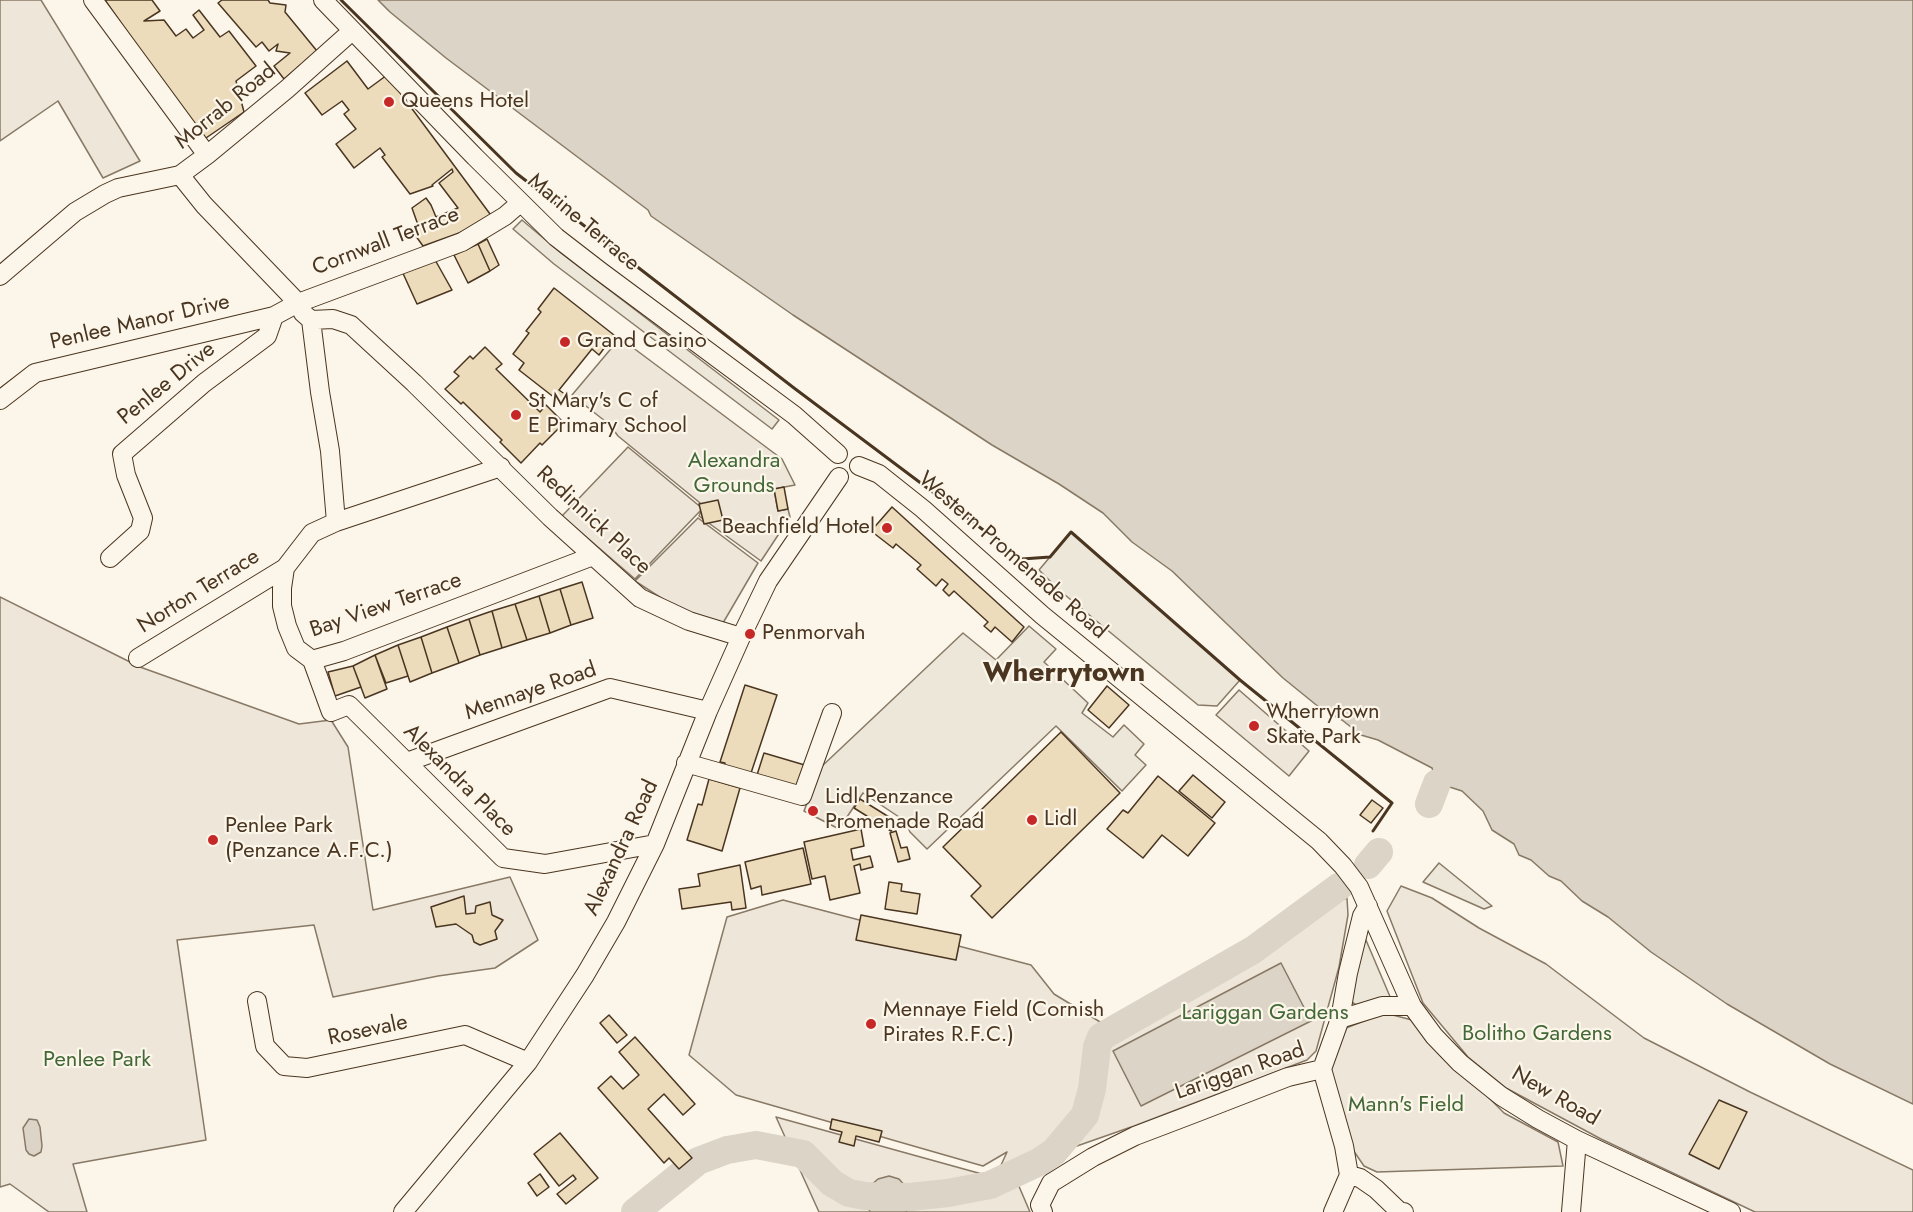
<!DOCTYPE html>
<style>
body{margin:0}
canvas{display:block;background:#fbf6e9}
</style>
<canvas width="1913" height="1212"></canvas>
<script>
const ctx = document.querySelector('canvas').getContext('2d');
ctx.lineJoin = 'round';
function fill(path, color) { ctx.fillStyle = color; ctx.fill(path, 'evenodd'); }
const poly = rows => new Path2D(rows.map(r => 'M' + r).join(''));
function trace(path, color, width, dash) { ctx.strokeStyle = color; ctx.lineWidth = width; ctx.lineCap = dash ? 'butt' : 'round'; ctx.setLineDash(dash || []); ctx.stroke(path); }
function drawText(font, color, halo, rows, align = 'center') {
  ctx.font = font + ' Jost,sans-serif'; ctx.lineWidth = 4.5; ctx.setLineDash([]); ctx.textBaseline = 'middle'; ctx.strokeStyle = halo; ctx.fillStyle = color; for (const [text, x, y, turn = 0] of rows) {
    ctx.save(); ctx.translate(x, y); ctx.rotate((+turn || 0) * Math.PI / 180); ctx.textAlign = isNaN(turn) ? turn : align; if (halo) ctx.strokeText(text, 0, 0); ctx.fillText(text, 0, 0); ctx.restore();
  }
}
const green = poly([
 [0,0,41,0,140,161,103,178,58,101,0,141,0,0],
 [620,338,782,459,795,485,774,489,778,511,788,509,790,517,761,561,699,516,702,509,635,579,562,516,628,447,703,509,705,507,618,436,610,425,572,395,620,338],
 [698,518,758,563,723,623,689,616,635,581,698,518],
 [0,597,140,667,299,724,331,720,348,747,373,910,510,877,538,940,495,968,438,976,333,997,314,925,177,940,206,1140,73,1164,87,1212,49,1212,10,1184,0,1187,0,597],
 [1239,690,1309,751,1289,776,1216,715,1239,690],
 [1401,886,1432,898,1479,928,1546,964,1644,1038,1750,1092,1913,1170,1913,1212,1755,1212,1601,1139,1506,1088,1468,1057,1423,1003,1387,911,1401,886],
 [1347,898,1348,915,1339,967,1316,1051,1307,1060,1134,1126,997,1174,1007,1152,983,1166,736,1095,689,1055,727,917,783,900,1031,965,1054,994,1115,1031,1255,953,1322,907,1347,898],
 [1385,1013,1412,1020,1504,1113,1558,1142,1563,1166,1377,1172,1364,1166,1351,1147,1328,1067,1346,1028,1385,1013],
 [776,1117,1018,1184,1030,1212,819,1212,776,1117]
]);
fill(green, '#ede6d9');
trace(green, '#887966', 1.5);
const parking = poly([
 [522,220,561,253,779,420,772,429,554,264,513,229,522,220],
 [1071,532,1240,680,1217,706,1198,705,1059,590,1039,570,1071,532],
 [1029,626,1056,649,1044,662,1088,703,1082,713,1113,737,1124,725,1144,744,1135,755,1146,765,1122,791,1056,726,927,849,910,832,905,821,863,793,839,829,804,811,820,768,963,633,996,660,1029,626],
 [1439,863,1492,906,1484,909,1423,882,1439,863],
 [1360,926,1394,1006,1364,1010,1344,997,1360,926]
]);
fill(parking, '#ede7d9');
trace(parking, '#887966', 1.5);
const water = poly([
 [378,0,1913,0,1913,1104,1830,1064,1727,1004,1651,952,1608,917,1582,901,1561,881,1549,876,1531,860,1519,855,1514,844,1492,830,1483,811,1462,791,1437,783,1432,768,1378,740,1361,735,1342,720,1320,708,1283,678,1172,571,1132,542,1103,513,1059,484,992,445,793,315,651,216,648,210,446,58,390,12,378,0],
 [1281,963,1311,1021,1141,1106,1113,1051,1281,963],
 [29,1119,37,1120,40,1127,42,1146,41,1152,34,1156,29,1154,26,1150,23,1128,29,1119],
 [889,1176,899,1179,907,1188,910,1197,908,1209,906,1212,870,1212,866,1201,869,1187,878,1179,889,1176]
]);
fill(water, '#dcd4c6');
trace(water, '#887966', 1.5);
trace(poly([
 [1429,804,1437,783],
 [1368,865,1379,852],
 [635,1212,698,1161,727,1150,756,1145,803,1154,832,1183,849,1193,865,1196,910,1197,948,1193,990,1185,1039,1162,1054,1152,1085,1115,1092,1089,1097,1047,1101,1037,1253,950,1340,886]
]), '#dcd4c6', 28);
const building = poly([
 [105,0,152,0,160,11,144,21,164,20,176,36,186,29,193,38,204,30,193,15,199,10,220,37,229,31,256,66,236,81,244,112,203,140,105,0],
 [222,0,268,0,270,3,286,5,285,12,317,51,284,79,274,66,290,53,276,51,278,44,269,51,262,42,256,47,218,3,222,0],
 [347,61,368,89,387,75,493,218,487,223,423,246,410,228,418,225,412,208,426,198,431,205,436,217,458,208,439,183,453,172,452,169,432,185,433,186,410,194,382,157,385,155,380,148,354,168,336,144,356,129,344,114,349,110,342,101,322,115,305,93,347,61],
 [487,239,499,265,490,271,478,244,487,239],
 [478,244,490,271,468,283,454,255,478,244],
 [434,258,452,290,417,304,401,269,434,258],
 [554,288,614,335,599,355,592,349,559,390,566,395,560,402,519,370,524,363,513,354,529,333,526,331,541,312,538,309,554,288],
 [485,347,502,364,496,369,540,412,546,405,564,423,542,445,540,443,521,463,500,442,502,440,463,402,461,404,445,389,459,376,454,372,470,356,473,359,485,347],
 [784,487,788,509,778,511,774,489,784,487],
 [718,500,723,520,704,524,699,504,718,500],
 [892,507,1024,627,1012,642,995,627,991,632,984,626,988,622,954,591,949,596,943,590,948,584,942,579,936,586,917,569,921,565,896,544,893,548,871,531,892,507],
 [582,582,593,618,571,625,560,589,582,582],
 [560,589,571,625,550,633,539,596,560,589],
 [539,596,550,633,527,640,515,604,539,596],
 [515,604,527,640,502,648,492,611,515,604],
 [492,611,502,648,480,655,469,619,492,611],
 [469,619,480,655,459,663,447,627,469,619],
 [447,627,459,663,432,673,421,637,447,627],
 [421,637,432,673,410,682,398,645,421,637],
 [398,645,408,676,386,683,375,655,398,645],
 [375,655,387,689,365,698,353,666,375,655],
 [353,666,361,687,335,696,328,672,353,666],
 [745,685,777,695,750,776,724,767,725,763,720,762,745,685],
 [1107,686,1129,705,1109,728,1088,710,1107,686],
 [1061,732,1120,793,992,918,971,896,981,886,943,847,1061,732],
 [764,753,808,766,801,788,757,775,764,753],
 [1193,775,1225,802,1212,818,1179,791,1193,775],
 [1158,776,1215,823,1188,856,1162,835,1143,858,1107,829,1123,810,1128,813,1158,776],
 [709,779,740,788,722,851,687,840,698,804,702,805,709,779],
 [860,799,897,822,891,831,854,808,860,799],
 [1372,800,1383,808,1371,823,1360,815,1372,800],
 [861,829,864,846,851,849,853,860,870,856,873,867,861,870,860,864,854,866,860,893,830,900,825,876,812,879,804,842,861,829],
 [896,831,901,848,907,847,910,859,898,862,890,833,896,831],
 [803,848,811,884,762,895,761,886,751,889,745,862,803,848],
 [740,865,746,908,732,910,731,902,682,909,679,889,700,886,698,874,740,865],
 [889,882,902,884,901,891,920,894,917,914,885,909,889,882],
 [464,896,466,914,475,913,476,906,490,902,492,915,503,920,495,931,497,939,480,945,474,942,472,935,456,924,436,927,431,907,464,896],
 [861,915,961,935,956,960,856,940,861,915],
 [609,1015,627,1035,617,1043,600,1023,609,1015],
 [635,1037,695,1104,683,1115,664,1094,648,1109,692,1158,679,1169,669,1158,664,1163,598,1088,611,1076,623,1089,639,1075,619,1052,635,1037],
 [1719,1100,1747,1112,1719,1169,1689,1154,1719,1100],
 [832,1119,882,1131,879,1142,856,1136,854,1146,839,1142,842,1132,830,1129,832,1119],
 [560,1133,598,1178,566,1204,557,1194,576,1179,573,1175,559,1186,534,1154,560,1133],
 [540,1174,549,1187,537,1196,528,1183,540,1174]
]);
fill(building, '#ecdcbc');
trace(building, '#4a3520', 1.5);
const minor = poly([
 [93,0,207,155],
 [323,0,475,157,556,237,600,271,794,415,838,454],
 [180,175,204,205,298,303,303,313,311,320,333,319,351,325,414,383,550,517,640,598,689,621,741,637],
 [0,276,75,212,105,194,118,188,180,175,207,155,287,89,352,31],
 [311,320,320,392,330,451,336,522,312,533,285,568,282,588,282,606,287,626,296,648,312,660,344,651,593,556],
 [0,400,35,373,274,316,298,303,462,242,505,216,520,203],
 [859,466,879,474,923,509,1042,615,1319,841,1343,866,1359,887,1412,1006,1434,1036,1460,1063,1501,1096,1538,1119,1577,1140,1731,1212],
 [336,522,501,467],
 [110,558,140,531,143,518,126,475,122,454,204,383,267,336,274,316],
 [138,658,285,568],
 [312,660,331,712,349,705,503,858,545,864,655,844],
 [407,762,610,688,708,711],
 [686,763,802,796,832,713],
 [257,1001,265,1046,284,1066,307,1068,465,1035,528,1062],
 [1340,1019,1382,1006,1412,1006],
 [1322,1069,1340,1019,1348,973,1362,916,1368,906],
 [1322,1069,1344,1146,1349,1175,1333,1212],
 [1349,1175,1360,1178,1376,1189,1400,1212,1404,1212],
 [403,1212,528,1062,585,975,616,922,655,844,708,711,741,637,768,581,839,477],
 [1043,1212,1040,1205,1051,1183,1093,1157,1135,1136,1198,1112,1288,1077,1322,1069],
 [1571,1212,1577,1140]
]);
trace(minor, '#4a3520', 20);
trace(minor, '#fbf6e9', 18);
trace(poly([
 [341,0,516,173,794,388,1022,559,1050,557,1071,532,1240,680,1392,803,1373,831]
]), '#4a3520', 3);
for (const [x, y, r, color] of [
 [389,102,6,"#c62828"],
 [565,342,6,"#c62828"],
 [516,415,6,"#c62828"],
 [887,528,6,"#c62828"],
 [750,634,6,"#c62828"],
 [1254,726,6,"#c62828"],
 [813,811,6,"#c62828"],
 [1032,820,6,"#c62828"],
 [213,840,6,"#c62828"],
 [871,1024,6,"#c62828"]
]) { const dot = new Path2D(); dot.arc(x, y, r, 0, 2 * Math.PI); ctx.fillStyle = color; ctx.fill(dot); trace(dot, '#fbf6e9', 2); }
drawText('22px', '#4a3520', '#fbf6e9', [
 ["Queens Hotel",401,102],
 ["Grand Casino",577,342],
 ["St Mary's C of",528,402],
 ["E Primary School",528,427],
 ["Beachfield Hotel",875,528,"right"],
 ["Penmorvah",762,634],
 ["Wherrytown",1266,713],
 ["Skate Park",1266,738],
 ["Lidl Penzance",825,798],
 ["Promenade Road",825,823],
 ["Lidl",1044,820],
 ["Penlee Park",225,827],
 ["(Penzance A.F.C.)",225,852],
 ["Mennaye Field (Cornish",883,1011],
 ["Pirates R.F.C.)",883,1036]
], 'left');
drawText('22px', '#4a3520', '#fbf6e9', [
 ["Morrab Road",226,107,-39],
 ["Marine Terrace",583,223,40],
 ["Cornwall Terrace",386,242,-21],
 ["Penlee Manor Drive",140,323,-13],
 ["Penlee Drive",167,384,-39],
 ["Redinnick Place",593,521,43],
 ["Western Promenade Road",1012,556,41],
 ["Norton Terrace",199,592,-32],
 ["Bay View Terrace",386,606,-19],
 ["Mennaye Road",531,692,-19],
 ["Alexandra Place",459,781,45],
 ["Alexandra Road",622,848,-65],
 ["Rosevale",368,1031,-12],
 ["Lariggan Road",1240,1072,-19],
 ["New Road",1555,1097,30]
]);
drawText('22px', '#436837', '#fbf6e9', [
 ["Alexandra",734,462],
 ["Grounds",734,487],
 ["Lariggan Gardens",1265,1014],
 ["Bolitho Gardens",1537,1035],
 ["Penlee Park",97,1061],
 ["Mann's Field",1406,1106]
]);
drawText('bold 28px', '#4a3520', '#fbf6e9', [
 ["Wherrytown",1064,674]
]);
</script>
